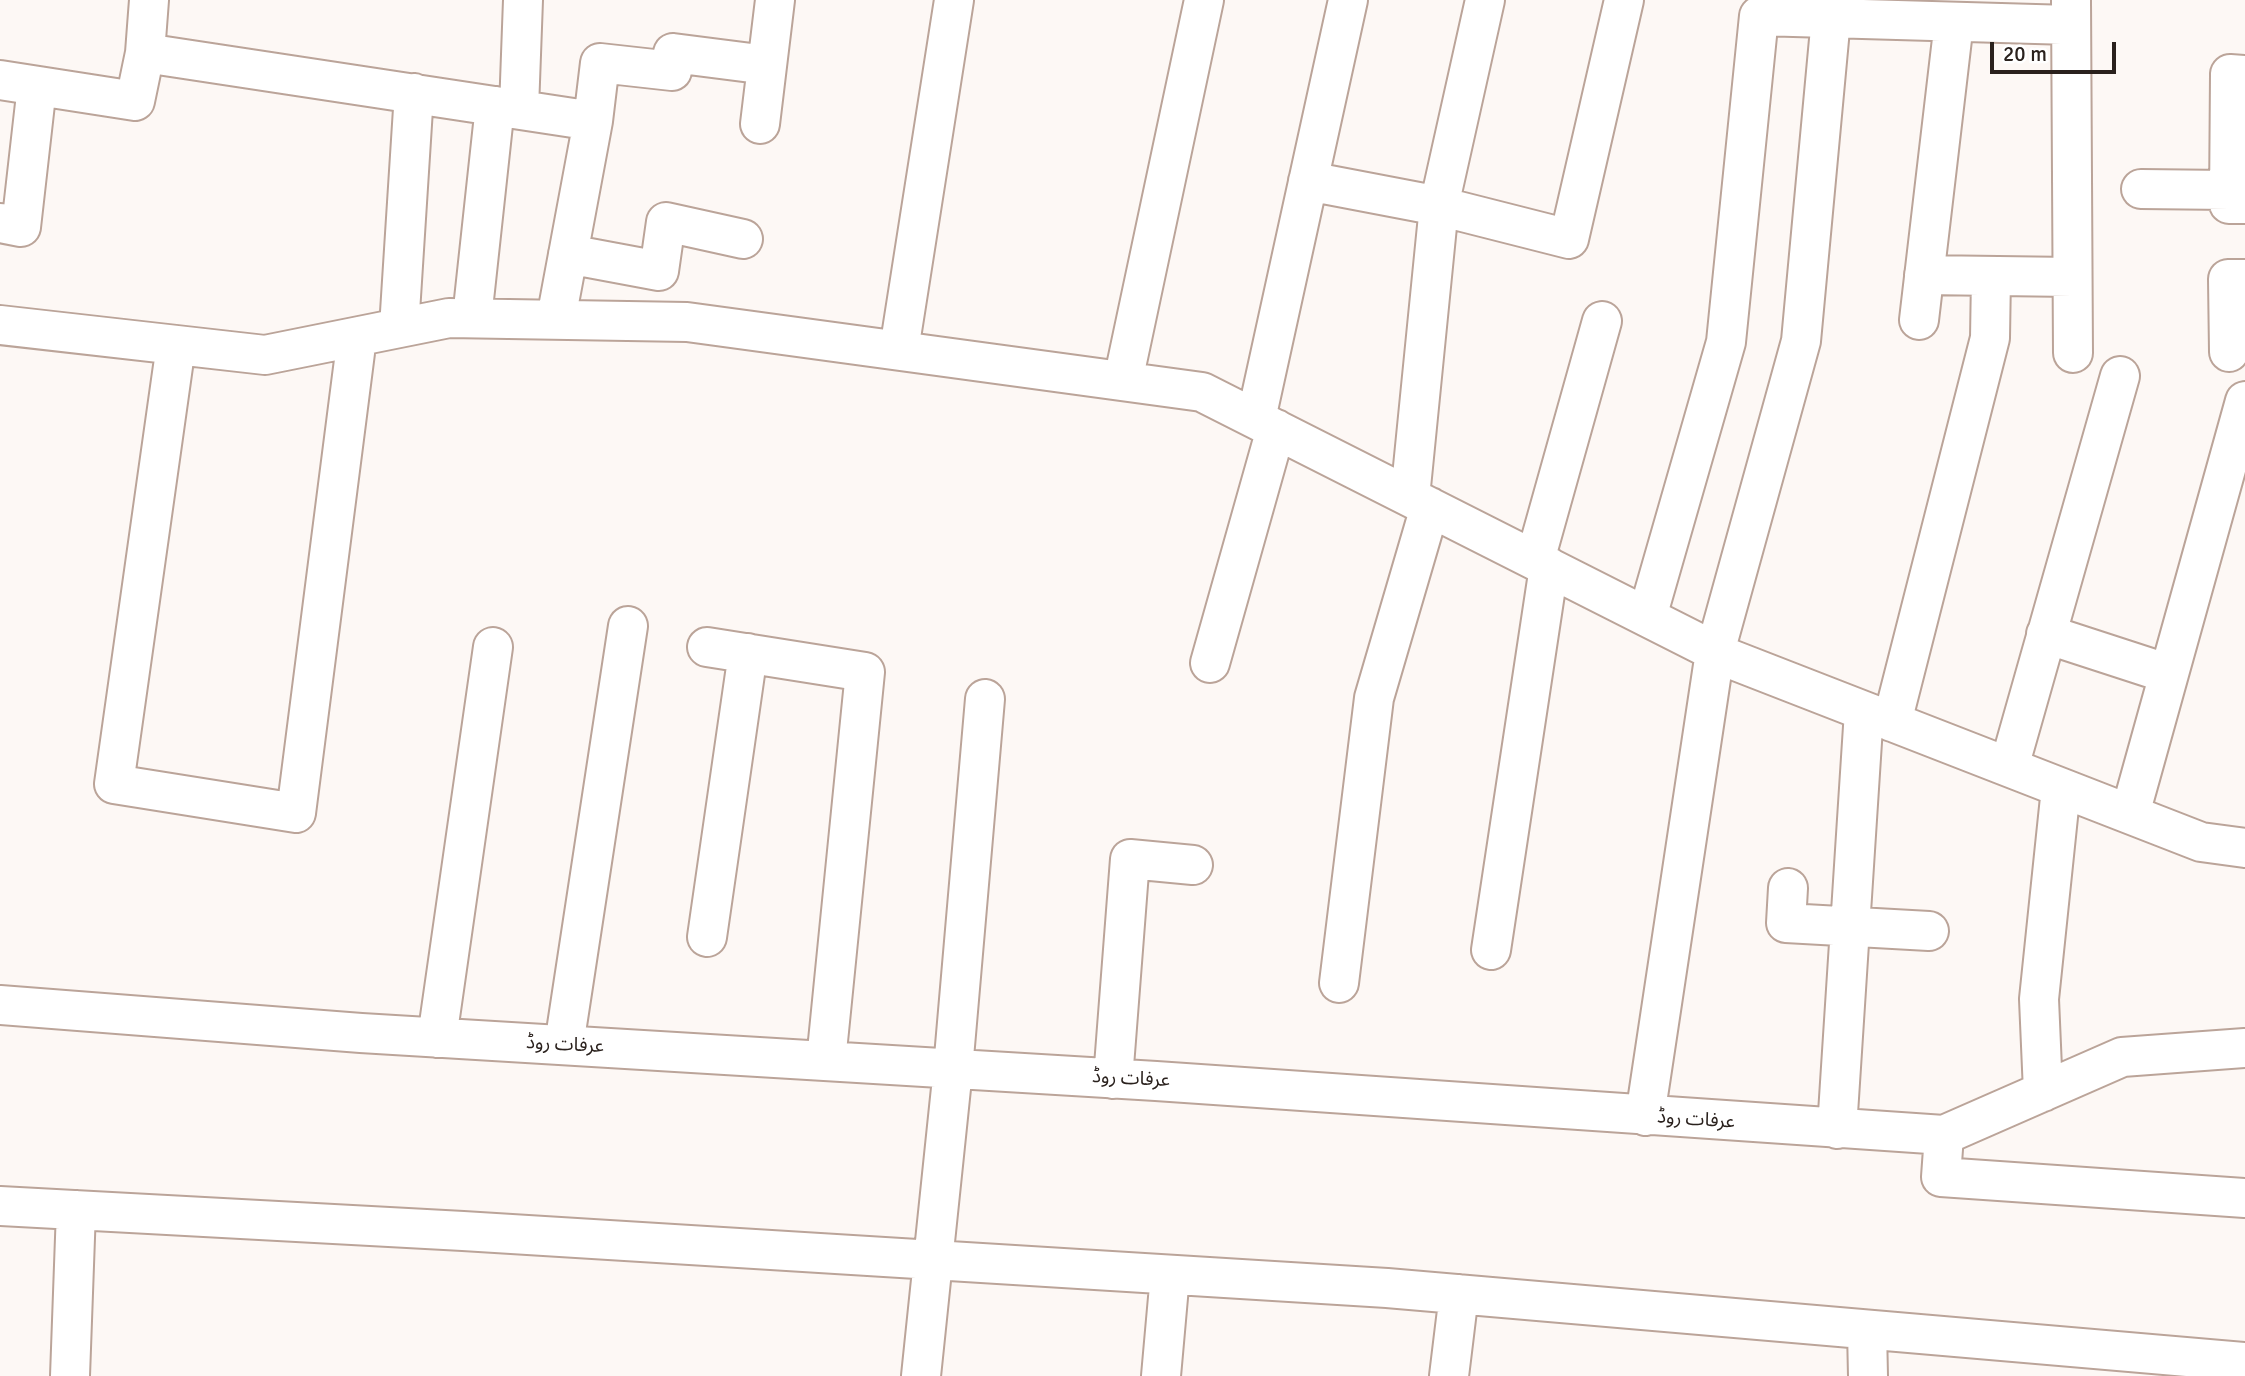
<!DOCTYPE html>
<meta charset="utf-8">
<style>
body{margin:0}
#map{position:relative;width:2245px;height:1376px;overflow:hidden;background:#fdf8f5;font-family:Signika,sans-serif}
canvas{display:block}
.scale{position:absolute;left:1990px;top:42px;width:126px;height:32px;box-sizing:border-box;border:4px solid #2a211d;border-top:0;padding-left:9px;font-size:21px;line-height:24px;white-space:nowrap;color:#2a211d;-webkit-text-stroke:5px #fff;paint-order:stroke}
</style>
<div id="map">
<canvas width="2245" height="1376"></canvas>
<div class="scale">20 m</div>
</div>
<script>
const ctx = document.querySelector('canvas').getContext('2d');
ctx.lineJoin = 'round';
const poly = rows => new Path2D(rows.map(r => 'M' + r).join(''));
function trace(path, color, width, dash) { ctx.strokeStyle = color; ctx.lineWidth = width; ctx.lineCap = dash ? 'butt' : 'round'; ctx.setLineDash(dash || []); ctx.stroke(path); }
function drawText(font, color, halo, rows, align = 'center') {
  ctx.font = font + ' Signika,"Noto Sans Arabic",sans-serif'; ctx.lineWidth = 5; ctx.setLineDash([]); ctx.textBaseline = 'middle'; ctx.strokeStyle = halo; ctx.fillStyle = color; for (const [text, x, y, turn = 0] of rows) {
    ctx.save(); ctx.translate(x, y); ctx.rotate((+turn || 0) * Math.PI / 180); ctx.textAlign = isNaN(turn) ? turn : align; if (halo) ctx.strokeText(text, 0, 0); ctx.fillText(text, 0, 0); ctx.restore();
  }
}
const minor = poly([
 [2071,0,2073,353],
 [145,53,149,0],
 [2245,75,2230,74,2229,204,2245,204],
 [0,80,135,101,145,53,593,121],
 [519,109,523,0],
 [760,124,775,0],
 [1308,181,1439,206,1569,239,1624,0],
 [2141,189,2229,190],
 [0,223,21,227,37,86],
 [568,254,659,271,666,222,743,239],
 [1924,275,2072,277],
 [472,318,495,106],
 [556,319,593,121,600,63,672,71,673,53,767,65],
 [1919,320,1954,22],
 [0,325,265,355,449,318,687,322,1202,392,1728,658,2201,842,2245,848],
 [399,328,414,93],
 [176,345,114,784,296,813,357,337],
 [899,350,954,0],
 [2229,352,2228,279,2245,279],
 [1123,381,1204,0],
 [1256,419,1348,0],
 [1410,497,1439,206,1485,0],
 [1535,560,1602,321],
 [1647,617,1726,342,1759,16,2070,25],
 [2046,634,2169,674],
 [707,647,865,672,826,1061],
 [1210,663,1276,429],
 [1892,722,1990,338,1991,276],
 [2009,767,2120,376],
 [2130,814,2245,401],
 [1788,888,1786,923,1929,931],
 [707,937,748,653],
 [1491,950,1549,567],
 [1339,983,1374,698,1430,507],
 [0,1005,361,1033,1156,1081,1944,1135,2122,1057,2245,1048],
 [437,1038,493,647],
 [564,1045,628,626],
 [1113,1079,1130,859,1193,865],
 [2043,1092,2039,999,2061,788],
 [1645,1116,1715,652,1801,341,1831,18],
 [1837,1129,1864,711],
 [1944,1135,1941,1177,2245,1198],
 [0,1206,463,1231,1387,1288,2245,1362],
 [1867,1330,1868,1376],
 [70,1376,76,1210],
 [921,1376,953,1069,985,699],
 [1161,1376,1170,1275],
 [1449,1376,1459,1294]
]);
trace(minor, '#bba499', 42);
trace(minor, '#fff', 38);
drawText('19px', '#2a211d', '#fff', [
 ["عرفات روڈ",565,1045,3],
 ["عرفات روڈ",1131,1079,3],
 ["عرفات روڈ",1696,1120,4]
]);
</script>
